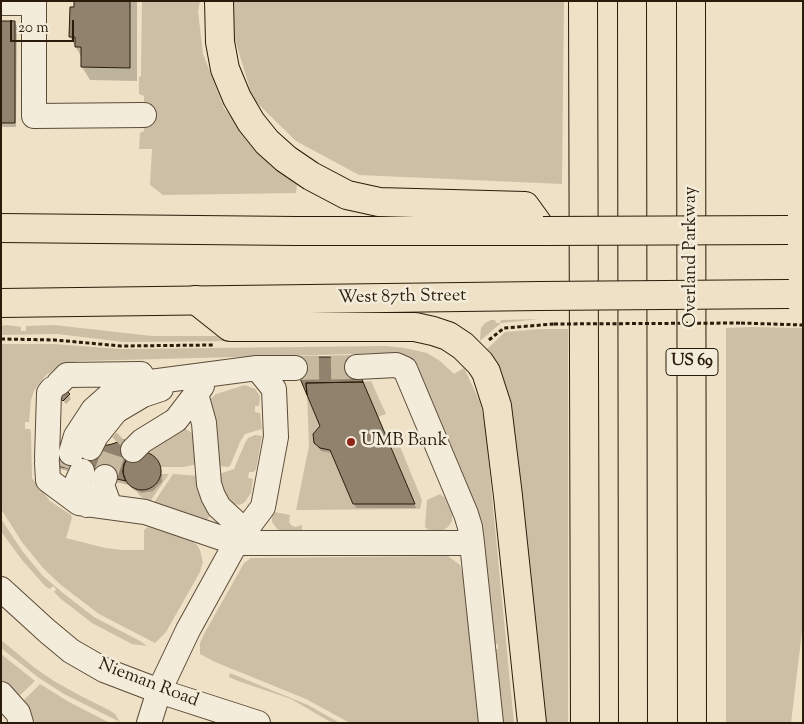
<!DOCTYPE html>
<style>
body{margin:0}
#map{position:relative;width:804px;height:724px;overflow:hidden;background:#eee1c6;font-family:"Sorts Mill Goudy",serif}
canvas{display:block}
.frame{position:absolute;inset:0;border:2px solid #2b1b0a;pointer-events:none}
.scale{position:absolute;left:10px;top:20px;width:64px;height:22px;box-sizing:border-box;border:2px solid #2b1b0a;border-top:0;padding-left:6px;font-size:15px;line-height:18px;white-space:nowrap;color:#2b1b0a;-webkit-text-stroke:4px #f4ecda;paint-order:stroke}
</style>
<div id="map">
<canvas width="804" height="724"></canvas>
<div class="frame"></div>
<div class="scale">20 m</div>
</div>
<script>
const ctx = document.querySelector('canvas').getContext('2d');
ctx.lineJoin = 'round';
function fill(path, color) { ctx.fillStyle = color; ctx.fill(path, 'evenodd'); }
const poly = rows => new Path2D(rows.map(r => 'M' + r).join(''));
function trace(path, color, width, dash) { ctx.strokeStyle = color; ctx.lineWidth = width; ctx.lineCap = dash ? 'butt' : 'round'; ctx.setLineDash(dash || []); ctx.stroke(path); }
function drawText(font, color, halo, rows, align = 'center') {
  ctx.font = font + ' "Sorts Mill Goudy",serif'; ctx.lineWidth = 5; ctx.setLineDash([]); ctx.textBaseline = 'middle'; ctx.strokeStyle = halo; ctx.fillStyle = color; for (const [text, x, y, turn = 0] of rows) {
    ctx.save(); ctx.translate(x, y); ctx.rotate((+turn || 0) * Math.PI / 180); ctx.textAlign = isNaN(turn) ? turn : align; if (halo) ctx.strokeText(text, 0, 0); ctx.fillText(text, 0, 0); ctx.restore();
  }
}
fill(poly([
 [142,1,200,1,198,11,203,54,224,108,262,157,297,184,296,193,163,195,150,185,152,149,139,149,140,133,144,131,144,96,139,94,139,77,141,76],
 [233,1,564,1,562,184,359,175,296,141,253,99,229,20],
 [540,319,501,323,480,341,480,339,481,328,485,323,491,320,495,320,496,323,500,323,501,320],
 [7,325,21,327,21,331,26,331,26,326,54,325,152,336,241,336,246,337,246,341,124,342,57,334,1,335,1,326],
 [751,327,803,328,803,624,791,723,726,723,726,328],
 [540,329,568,329,568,723,540,723,509,406,505,385,497,363,487,349,505,332],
 [1,344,53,344,121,349,387,346,404,348,427,353,440,361,454,374,464,368,480,402,485,425,514,723,502,723,495,649,498,649,498,644,494,644,482,524,415,364,393,353,81,361,66,363,57,367,44,377,34,391,31,400,29,422,25,422,25,429,30,429,31,433,32,478,50,501,71,515,72,518,66,538,105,548,123,550,144,550,144,530,148,527,189,539,197,545,200,550,203,562,200,572,166,632,155,643,99,614,61,585,43,568,22,542,1,509],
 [371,381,386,414,378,417,363,382],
 [245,385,255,389,260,396,259,406,255,406,255,412,260,413,262,429,245,434,240,442,230,466,227,467,219,466,209,400,216,394],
 [307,395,320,426,313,434,314,443,320,448,330,450,353,504,414,504,388,440,396,437,422,500,420,509,296,510,309,446],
 [179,429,185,429,193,433,198,464,184,467,161,467,157,458,147,452],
 [255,435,262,436,256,469,254,472,249,472,248,478,253,479,251,493,244,503,239,505,230,503,222,494,219,474,234,469,245,443,248,438],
 [161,474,169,474,149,503,140,496,134,488,142,490,151,488,158,481],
 [173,474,199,476,212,513,205,523,177,510,153,504],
 [440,494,445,498,452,513,452,521,448,527,442,531,429,531,425,527,427,500],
 [275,512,290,515,289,522,291,525,295,527,302,525,302,529,300,532,278,530,272,522,272,515],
 [1,519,23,552,43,576,63,593,94,617,140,641,147,646,132,644,92,623,61,599,54,592,56,589,53,586,50,589,45,586,22,560,3,534,1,531],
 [448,556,460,565,464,578,479,723,350,723,306,699,215,662,200,654,200,643,204,634,244,563,251,558],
 [1,640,35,668,54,681,79,695,109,710,115,714,120,722,64,694,39,678,1,648],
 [1,654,35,681,16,699,1,682],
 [230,673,308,705,340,723,332,723,291,699,238,681,229,677],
 [40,684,69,702,110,723,36,723,20,704]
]), '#cdbfa6');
fill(poly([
 [75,1,137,1,137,81,90,80,82,67,82,58,70,37],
 [1,22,14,22,17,26,16,127,1,127],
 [355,362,416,508,356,508,333,453,321,451,314,441],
 [54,391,69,395,71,399,66,404],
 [147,453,156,459,159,464,162,472,162,482,153,491,142,493,134,490,129,485,38,464]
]), '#0003');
const building = poly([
 [74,1,130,1,130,68,81,67,81,47,75,47,75,37,69,37,70,7,74,7,74,1],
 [1,21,15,21,15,123,1,123,1,21],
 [291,357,353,357,363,382,306,383,307,395,291,357],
 [57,381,70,394,63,401,50,387,57,381],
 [363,382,378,417,415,504,353,504,330,450,320,448,314,443,313,434,320,426,307,395,306,383,363,382],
 [124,440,135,452,128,457,124,464,123,473,126,481,35,461,112,444,124,440],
 '123 471a19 19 0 1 1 38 0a19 19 0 1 1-38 0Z'
]);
fill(building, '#90826c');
trace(building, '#2b1b0a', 1);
trace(poly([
 [295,368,357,367],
 [66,468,71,453],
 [105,477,113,453,125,441]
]), '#c7b9a0', 24, [24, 12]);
const minor = poly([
 [34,1,34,116,144,115],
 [1,3,34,3],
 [357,367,396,365,405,369,466,514,470,527,472,543],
 [257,368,295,368],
 [59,383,67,375,141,374],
 [196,394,204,423,209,484,213,496,219,507,245,531],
 [90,448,96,436,116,411,143,395,161,389],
 [133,450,142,441,176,420,202,386],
 [71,453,76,436,93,410,120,386,257,368,274,389,276,437,263,507,236,543,472,543,491,723],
 [47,458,49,393,52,389],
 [47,463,48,480,79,503,145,512,236,543,188,630,159,691,149,723],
 [82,471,77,482,87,505],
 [105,477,102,485,110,507],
 [1,589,47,631,71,651,104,670,159,691,258,723],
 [1,694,18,713,21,723]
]);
const major = poly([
 [1,228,296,231,543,231],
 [1,303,540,296]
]);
const highway = poly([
 [219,1,220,42,225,69,237,98,251,122,267,142,286,159,311,176,347,195,379,202,525,206,543,231],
 [583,1,585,723],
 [632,1,633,723],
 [691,1,692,723],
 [196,300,230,327,415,327,433,331,448,336,463,346,480,363,486,372,497,406,508,496,532,723]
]);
trace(minor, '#5c4c39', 26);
trace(major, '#2b1b0a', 30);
trace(highway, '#2b1b0a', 30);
trace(poly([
 [741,323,803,325],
 [1,339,55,340,121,346,213,345],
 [489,340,504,328,554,324]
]), '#2b1b0a', 3, [4, 2.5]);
trace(minor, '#f4ecda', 24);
trace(major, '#eee1c6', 28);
trace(highway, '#eee1c6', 28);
const majorBridge = poly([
 [543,231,788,230],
 [540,296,789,294]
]);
trace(majorBridge, '#2b1b0a', 30, []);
trace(poly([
 [554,324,741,323]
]), '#2b1b0a', 3, [4, 2.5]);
trace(majorBridge, '#eee1c6', 28);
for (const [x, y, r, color] of [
 [351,442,5,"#8f2418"]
]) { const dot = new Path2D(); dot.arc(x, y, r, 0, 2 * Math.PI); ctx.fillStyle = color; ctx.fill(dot); trace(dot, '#f4ecda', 2); }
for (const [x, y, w] of [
 [692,362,52]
]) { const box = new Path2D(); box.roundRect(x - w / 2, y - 13.5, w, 27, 4); ctx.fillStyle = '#f4ecda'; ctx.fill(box); trace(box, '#2b1b0a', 1); }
drawText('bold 16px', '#2b1b0a', null, [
 ["US 69",692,362]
]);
drawText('18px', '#2b1b0a', '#f4ecda', [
 ["Overland Parkway",692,257,-90],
 ["West 87th Street",402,298,-1],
 ["Nieman Road",148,684,21]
]);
drawText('18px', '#2b1b0a', '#f4ecda', [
 ["UMB Bank",361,442]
], 'left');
</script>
